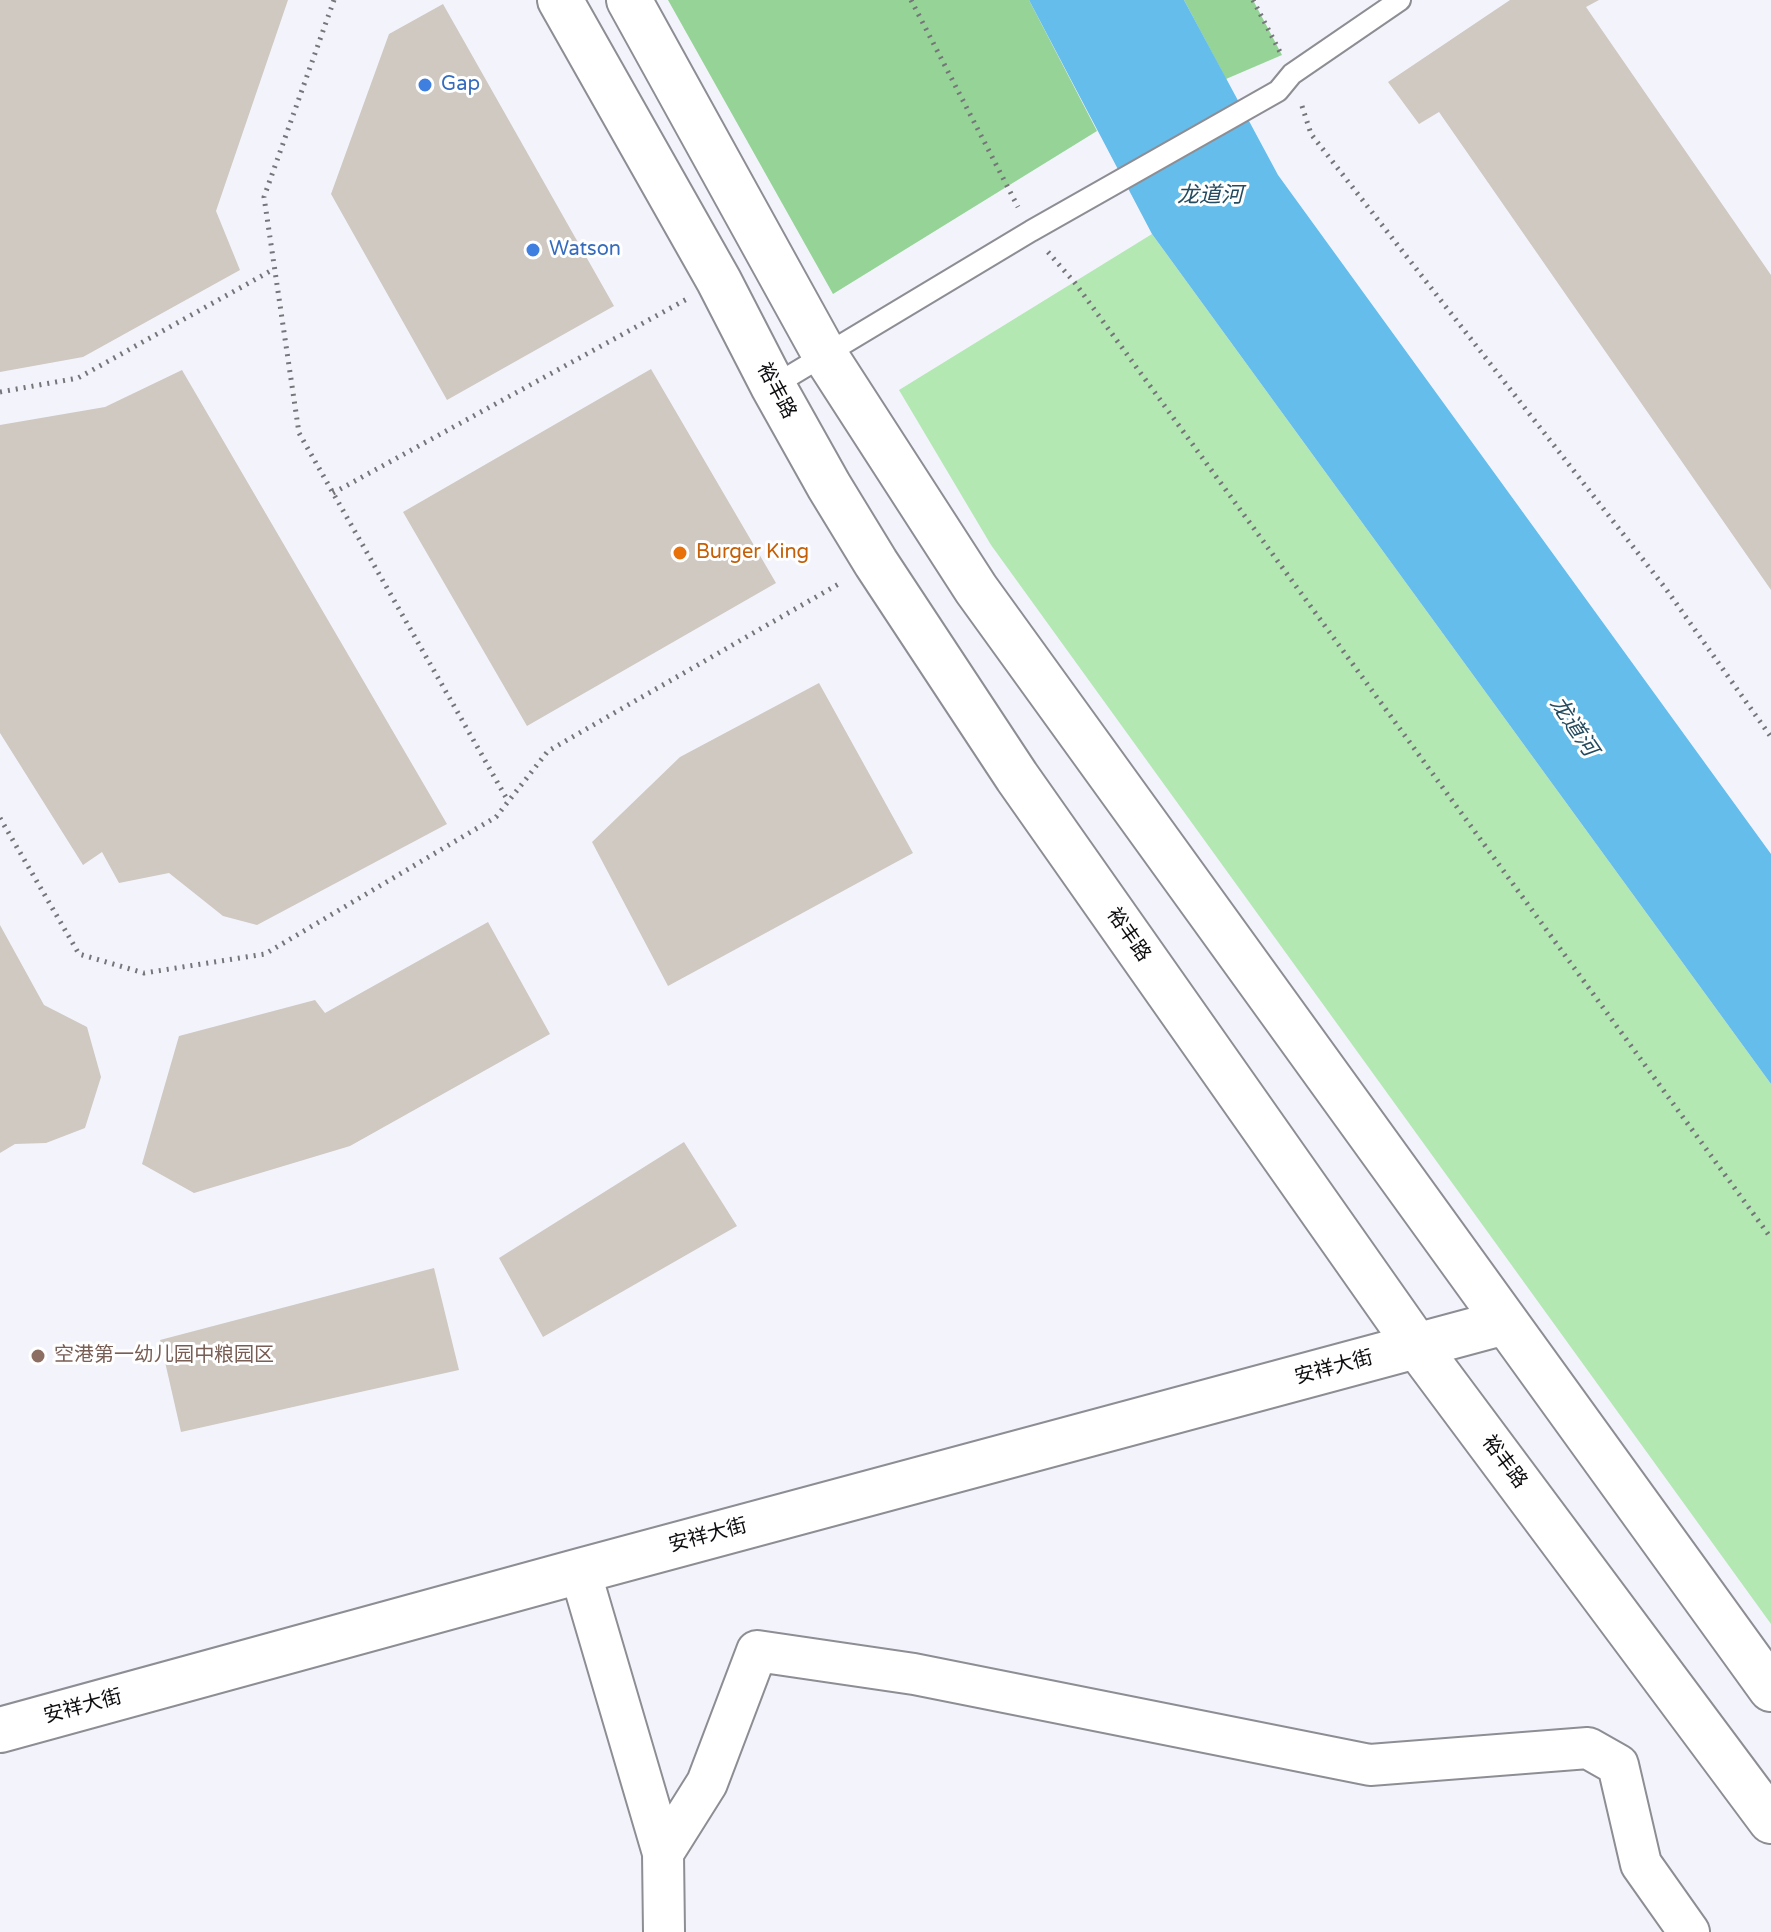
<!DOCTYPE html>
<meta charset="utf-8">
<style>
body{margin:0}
canvas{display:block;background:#f3f3fc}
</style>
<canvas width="1771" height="1932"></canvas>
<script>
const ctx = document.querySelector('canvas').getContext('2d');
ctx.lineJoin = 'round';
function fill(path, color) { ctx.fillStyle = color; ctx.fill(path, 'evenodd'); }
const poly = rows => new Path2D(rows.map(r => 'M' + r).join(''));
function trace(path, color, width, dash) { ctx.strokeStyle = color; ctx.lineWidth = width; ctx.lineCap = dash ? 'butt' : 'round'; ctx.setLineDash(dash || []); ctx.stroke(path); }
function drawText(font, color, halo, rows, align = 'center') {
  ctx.font = font + ' "Varela Round","Noto Sans SC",sans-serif'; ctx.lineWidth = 6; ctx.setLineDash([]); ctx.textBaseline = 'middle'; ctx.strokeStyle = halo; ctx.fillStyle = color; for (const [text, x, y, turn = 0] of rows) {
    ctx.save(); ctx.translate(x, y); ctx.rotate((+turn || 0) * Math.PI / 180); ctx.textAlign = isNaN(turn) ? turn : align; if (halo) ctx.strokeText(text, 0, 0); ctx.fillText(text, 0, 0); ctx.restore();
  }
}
fill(poly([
 [1152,234,1771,1084,1771,1624,991,545,899,390]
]), '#b3e8b3');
fill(poly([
 [668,0,1029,0,1097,131,833,294],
 [1184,0,1253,0,1282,55,1226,79]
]), '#95d496');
fill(poly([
 [1029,0,1184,0,1278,175,1771,854,1771,1084,1152,234]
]), '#64bdeb');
fill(poly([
 [0,0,288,0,216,211,240,270,83,357,0,372],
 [1510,0,1599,0,1586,7,1771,275,1771,590,1439,112,1419,124,1388,82],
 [443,4,614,306,447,400,331,194,389,34],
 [651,369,776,583,527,726,403,512],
 [182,370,447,824,257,925,223,916,169,873,119,883,102,852,83,865,0,733,0,425,105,407],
 [819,683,913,853,668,986,592,842,680,757],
 [488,922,550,1034,350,1146,194,1193,142,1164,179,1036,315,1000,325,1013],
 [0,925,44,1005,87,1027,101,1077,85,1128,46,1143,15,1144,0,1153],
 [684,1142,737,1226,543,1337,499,1258],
 [434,1268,459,1370,181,1432,160,1340]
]), '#cfc9c2');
const service = poly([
 [773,386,1031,231,1278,91,1292,74,1400,0]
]);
const minor = poly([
 [580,1571,663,1853,664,1932],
 [663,1853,707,1783,757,1651,914,1674,1370,1765,1588,1748,1618,1765,1641,1864,1689,1932]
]);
const tertiary = poly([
 [560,0,719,281,773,386,829,486,876,563,1017,777,1417,1346,1771,1821],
 [629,0,825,355,976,589,1771,1689],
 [0,1730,580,1571,1505,1322]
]);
trace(service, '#8d8d94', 24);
trace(minor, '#8d8d94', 44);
trace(tertiary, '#8d8d94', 48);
trace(poly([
 [334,0,264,197,299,433,508,801],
 [911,0,1018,207],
 [1253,0,1280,52],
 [1302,106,1311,134,1666,589,1771,737],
 [1048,252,1075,283,1771,1238],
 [0,392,78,378,274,269],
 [333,493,687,299],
 [0,818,79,954,144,973,265,954,496,817,548,751,842,582]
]), '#75757a', 5, [2, 6]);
trace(service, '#fff', 20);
trace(minor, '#fff', 40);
trace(tertiary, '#fff', 44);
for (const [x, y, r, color] of [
 [425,85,8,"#3f7fe0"],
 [533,250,8,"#3f7fe0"],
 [680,553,8,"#e8710a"],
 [38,1356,8,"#8d6e63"]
]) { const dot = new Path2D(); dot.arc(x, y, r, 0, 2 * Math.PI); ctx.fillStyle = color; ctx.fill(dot); trace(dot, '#fff', 3); }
drawText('20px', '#366cbe', '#fff', [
 ["Gap",441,85],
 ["Watson",549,250]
], 'left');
drawText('20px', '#0d0d10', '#fff', [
 ["裕丰路",776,391,62],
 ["裕丰路",1128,935,55],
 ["安祥大街",1334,1368,-15],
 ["裕丰路",1504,1462,53],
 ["安祥大街",708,1536,-15],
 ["安祥大街",83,1707,-15]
]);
drawText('20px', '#c56008', '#fff', [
 ["Burger King",696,553]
], 'left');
drawText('20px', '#785e54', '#fff', [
 ["空港第一幼儿园中粮园区",54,1356]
], 'left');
drawText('italic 22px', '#244b5f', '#fff', [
 ["龙道河",1210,196],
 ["龙道河",1573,727,56]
]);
</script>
